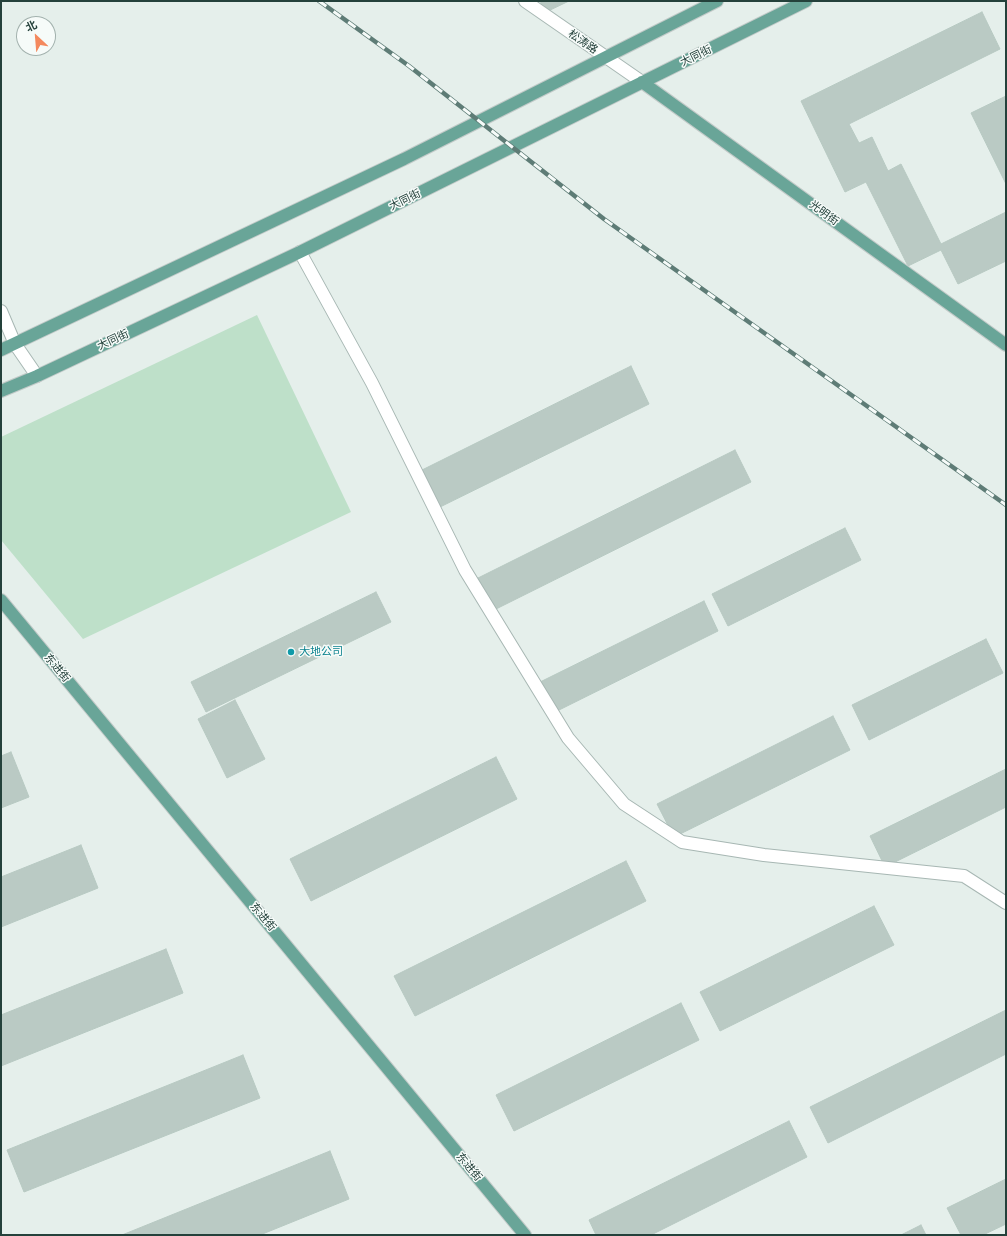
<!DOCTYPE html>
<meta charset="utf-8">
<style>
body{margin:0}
#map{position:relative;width:1007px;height:1236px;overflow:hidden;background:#e5efeb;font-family:Mulish,"Noto Sans SC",sans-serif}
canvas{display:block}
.frame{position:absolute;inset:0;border:2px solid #24413b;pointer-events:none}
.north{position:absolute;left:16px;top:16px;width:40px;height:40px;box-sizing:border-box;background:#f6fbf9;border:1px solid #a2b1ad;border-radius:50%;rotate:334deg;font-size:11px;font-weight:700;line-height:16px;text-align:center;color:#24413b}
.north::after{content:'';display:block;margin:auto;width:14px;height:18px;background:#f4895e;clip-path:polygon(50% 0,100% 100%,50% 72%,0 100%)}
</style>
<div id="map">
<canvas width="1007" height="1236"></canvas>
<div class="frame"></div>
<div class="north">北</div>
</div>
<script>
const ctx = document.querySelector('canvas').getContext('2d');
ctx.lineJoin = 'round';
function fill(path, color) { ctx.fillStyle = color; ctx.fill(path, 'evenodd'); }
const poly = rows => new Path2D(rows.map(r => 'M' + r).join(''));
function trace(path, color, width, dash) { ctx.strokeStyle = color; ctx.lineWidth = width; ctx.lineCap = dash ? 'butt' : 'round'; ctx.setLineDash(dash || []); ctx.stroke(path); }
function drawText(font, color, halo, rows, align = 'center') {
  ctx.font = font + ' Mulish,"Noto Sans SC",sans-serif'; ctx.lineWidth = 3; ctx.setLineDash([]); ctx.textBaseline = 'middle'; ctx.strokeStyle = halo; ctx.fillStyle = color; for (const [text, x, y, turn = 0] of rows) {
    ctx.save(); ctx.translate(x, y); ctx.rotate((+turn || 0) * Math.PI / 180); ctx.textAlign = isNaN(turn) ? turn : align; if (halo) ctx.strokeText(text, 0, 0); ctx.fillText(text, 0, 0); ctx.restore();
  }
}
fill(poly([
 [257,315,351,512,83,639,1,540,1,437]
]), '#bee0c9');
const building = poly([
 [540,1,569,1,546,12,540,1],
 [982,12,1000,49,849,124,859,143,872,137,888,171,901,164,941,244,1006,212,1006,261,958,284,941,250,908,266,866,182,845,192,801,101,982,12],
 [1006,96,1006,184,971,113,1006,96],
 [631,366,649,404,438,508,420,471,631,366],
 [735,450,751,482,492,611,476,579,735,450],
 [845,528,861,560,728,626,712,594,845,528],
 [376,592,391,622,206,712,191,682,376,592],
 [704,601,718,631,549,715,534,685,704,601],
 [986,639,1003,673,869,740,852,705,986,639],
 [235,700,265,759,227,778,198,719,235,700],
 [833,716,850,750,674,837,657,804,833,716],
 [11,752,29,797,1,808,1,756,11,752],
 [496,757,517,799,311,901,290,859,496,757],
 [1006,769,1006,807,885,867,870,836,1006,769],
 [81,845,98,888,1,927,1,877,81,845],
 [626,861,646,901,415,1016,394,976,626,861],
 [874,906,894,945,720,1031,700,992,874,906],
 [166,949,183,993,1,1066,1,1015,166,949],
 [681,1003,699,1040,514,1131,496,1095,681,1003],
 [1006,1010,1006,1054,828,1143,810,1107,1006,1010],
 [243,1055,260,1098,24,1192,7,1150,243,1055],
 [789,1121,807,1157,651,1235,596,1235,589,1220,789,1121],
 [330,1151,349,1199,260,1235,122,1235,330,1151],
 [1006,1179,1006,1224,983,1235,961,1235,947,1208,1006,1179],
 [921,1225,926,1235,901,1235,921,1225]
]);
fill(building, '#bacac4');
trace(building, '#b7c9c2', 1);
const minor = poly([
 [525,1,642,82],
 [300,252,372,383,465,570,568,738,624,804,682,842,764,855,964,876,1006,903],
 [1,311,15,344,37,376]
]);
const major = poly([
 [642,82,1006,345],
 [1,350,404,159,717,1],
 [1,391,37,376,300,252,806,1],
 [1,600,525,1235]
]);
trace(minor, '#a7b7b3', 14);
trace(major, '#c2cac8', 14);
trace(minor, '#fff', 12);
trace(major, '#69a598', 12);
const rail = poly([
 [319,1,409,66,604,219,1006,505]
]);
trace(rail, '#5e7c76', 4.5);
trace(rail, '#f6fbf9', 3, [9]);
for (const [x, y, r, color] of [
 [291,652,4,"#0f9aa8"]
]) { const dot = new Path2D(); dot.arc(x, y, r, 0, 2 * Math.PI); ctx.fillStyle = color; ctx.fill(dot); trace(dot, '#f6fbf9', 1.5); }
drawText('11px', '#24413b', '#f6fbf9', [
 ["松涛路",583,42,35],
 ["大同街",696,56,-26],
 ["大同街",405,200,-26],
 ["光明街",824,213,36],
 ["大同街",113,340,-25],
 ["东进街",57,668,50],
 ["东进街",263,917,50],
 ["东进街",469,1167,50]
]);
drawText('11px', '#0d838f', '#f6fbf9', [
 ["大地公司",299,652]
], 'left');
</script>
